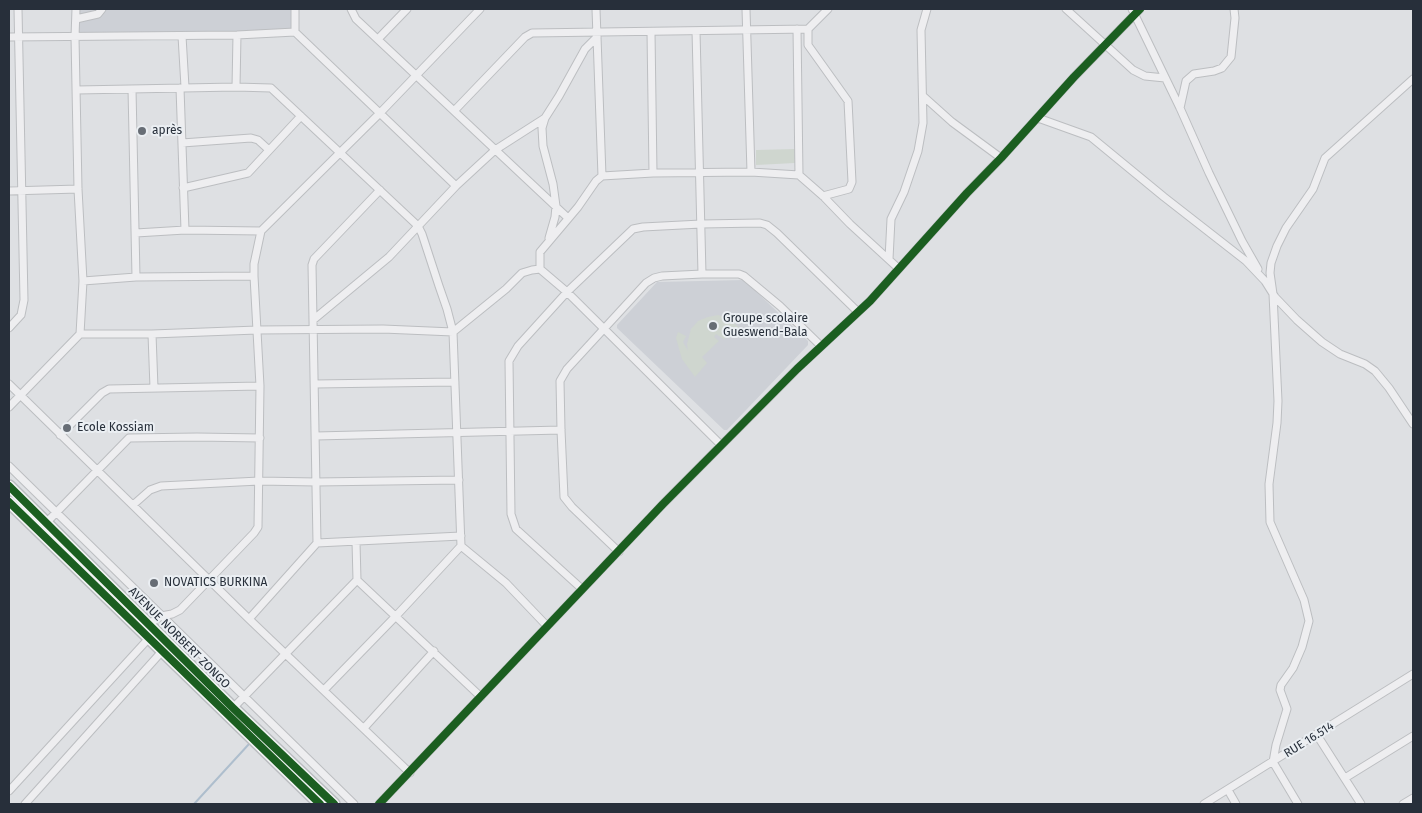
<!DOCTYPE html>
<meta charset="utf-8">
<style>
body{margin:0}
#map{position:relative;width:1422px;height:813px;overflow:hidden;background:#dee0e3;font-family:"Fira Sans",sans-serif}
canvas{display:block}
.frame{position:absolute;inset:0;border:10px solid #272f3a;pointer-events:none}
</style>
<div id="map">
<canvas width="1422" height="813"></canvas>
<div class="frame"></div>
</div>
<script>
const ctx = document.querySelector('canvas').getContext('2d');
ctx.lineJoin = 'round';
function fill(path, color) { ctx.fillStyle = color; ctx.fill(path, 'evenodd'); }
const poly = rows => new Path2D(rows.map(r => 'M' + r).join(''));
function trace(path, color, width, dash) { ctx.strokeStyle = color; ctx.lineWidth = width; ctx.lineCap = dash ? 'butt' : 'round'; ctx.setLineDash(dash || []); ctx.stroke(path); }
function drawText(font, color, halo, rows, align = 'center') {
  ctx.font = font + ' "Fira Sans",sans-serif'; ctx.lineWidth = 4; ctx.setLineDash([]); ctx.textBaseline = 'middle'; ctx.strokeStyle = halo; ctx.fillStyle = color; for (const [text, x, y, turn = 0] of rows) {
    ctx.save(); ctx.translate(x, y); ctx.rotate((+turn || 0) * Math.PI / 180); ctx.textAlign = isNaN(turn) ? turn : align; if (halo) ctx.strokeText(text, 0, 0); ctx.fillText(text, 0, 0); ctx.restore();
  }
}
fill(poly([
 [75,9,293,9,293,30,75,34],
 [744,280,808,341,808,345,727,430,724,430,617,328,617,325,657,282]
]), '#cdd0d6');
fill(poly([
 [795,149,795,163,756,165,756,150],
 [718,315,727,318,741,329,733,336,724,339,716,334,714,337,719,341,702,357,707,363,695,377,682,359,676,338,678,332,686,336,683,342,688,351,687,344,691,329,698,321,708,317]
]), '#cfd6cf');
trace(poly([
 [194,804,249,744]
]), '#aebecd', 2);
const minor = poly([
 [295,9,295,32,456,186],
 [351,9,356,19,568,218],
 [596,9,602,176],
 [746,9,751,172],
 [1066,9,1133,70,1145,76,1165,78],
 [1132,9,1180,108,1209,173,1242,241,1258,269],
 [76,19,98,14,102,9],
 [797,29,799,175],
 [696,31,702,274],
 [651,32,653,173],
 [182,36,185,87],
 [9,37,237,35,295,32],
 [378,39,407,9],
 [236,87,237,35],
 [180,88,185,230],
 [132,89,136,277],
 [77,90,236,87,271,88,418,226,422,234,439,286,447,309,453,332,461,546,396,616,324,690],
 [923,96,952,122,1001,158],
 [1180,108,1186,81,1194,74,1214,71,1222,68,1231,57,1235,18,1234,9],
 [454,111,525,37,532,33,808,29],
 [1038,118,1091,137,1164,197,1246,261,1265,281,1275,297,1297,320,1322,342,1340,354,1365,364,1375,371,1389,388,1413,424],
 [182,143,251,138,258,140,269,150],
 [183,188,248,173,301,116],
 [9,191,78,189],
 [823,196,849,189,852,182,848,101,808,45,808,29,828,9],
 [136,233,185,230,261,231],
 [549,238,555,217,556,206,553,184,543,146,542,128,545,118,559,96,585,49,597,37],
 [889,259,891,219,904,192,918,151,923,123,921,30,927,9],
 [540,269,540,252,578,207,596,181,602,176,653,173,751,172,799,175,823,196,850,224,898,268],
 [83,281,136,277,254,276],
 [313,320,312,265,314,259,380,190],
 [9,328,21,315,24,300,18,9],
 [80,334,152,334,257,330,383,329,453,332,506,289,522,273,532,270,540,269,567,292,721,445],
 [152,334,154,388],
 [9,384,249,619,410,773],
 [315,384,455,382],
 [9,407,80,334,83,281,78,189,75,37,76,9],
 [60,435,102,393,109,389,260,386],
 [316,436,561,430],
 [9,466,354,804],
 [133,505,150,490,161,486,259,481,316,482,459,480],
 [46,523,129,438,197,437,260,438],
 [356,542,357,580,481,697],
 [317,543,461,536],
 [461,546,506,583,547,626],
 [619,552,572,507,564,497,561,430,560,381,567,369,646,283,654,278,662,276,702,274,739,274,744,276,780,306,821,346],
 [582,589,516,529,511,514,509,361,518,346,567,292,633,229,643,227,701,224,760,223,767,225,777,233,858,312],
 [249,619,317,543,313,320,389,257,456,186,495,150,545,118],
 [149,624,161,616,172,614,180,610,254,533,258,527,260,386,254,276,254,264,261,231,380,113,480,9],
 [233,708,357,580],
 [364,728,434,651],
 [1317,735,1361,804],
 [1345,778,1413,736],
 [1228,790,1236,804],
 [9,791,150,637],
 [25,804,165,648],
 [379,804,663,504,797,369,870,301,967,193,1001,158,1074,77,1140,9],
 [1204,804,1413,674],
 [1298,804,1273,762,1276,745,1287,709,1280,690,1281,685,1293,668,1302,647,1309,621,1304,600,1270,522,1269,484,1277,423,1278,401,1273,294,1270,273,1271,263,1277,246,1286,228,1313,189,1325,158,1413,79],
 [1403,804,1413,798]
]);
const primary = poly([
 [9,486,233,708,334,804],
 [9,502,320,804]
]);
trace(minor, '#bcbec1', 9);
trace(primary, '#bbbdc1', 14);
trace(minor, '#eeeef0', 7);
trace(primary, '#f2f4f4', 11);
trace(poly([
 [9,486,233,708,334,804],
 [9,502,320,804],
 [379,804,663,504,797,369,870,301,967,193,1001,158,1074,77,1140,9]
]), '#1b5e20', 8);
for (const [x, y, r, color] of [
 [142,131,5,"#676d75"],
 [713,326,5,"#676d75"],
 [67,428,5,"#676d75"],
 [154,583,5,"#676d75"]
]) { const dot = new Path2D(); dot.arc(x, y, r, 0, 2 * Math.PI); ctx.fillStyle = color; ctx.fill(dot); trace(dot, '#ebeff3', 2); }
drawText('12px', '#272f3a', '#ebeff3', [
 ["après",152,131],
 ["Groupe scolaire",723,319],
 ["Gueswend-Bala",723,333],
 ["Ecole Kossiam",77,428],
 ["NOVATICS BURKINA",164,583]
], 'left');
drawText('12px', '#272f3a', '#ebeff3', [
 ["AVENUE NORBERT ZONGO",179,638,45],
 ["RUE 16.514",1309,740,-32]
]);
</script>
